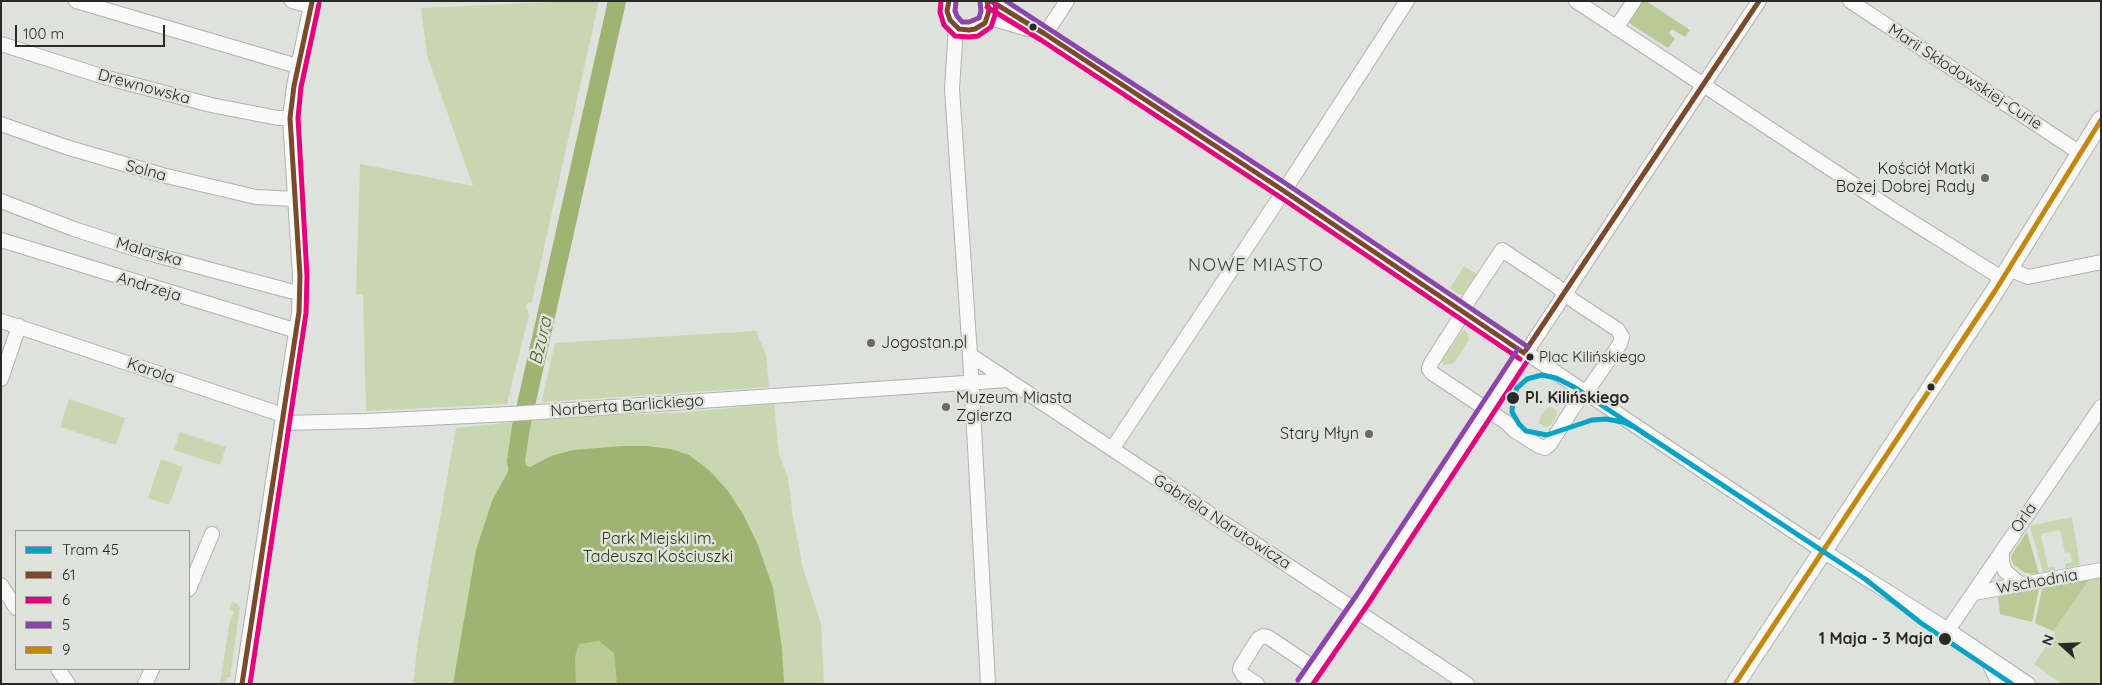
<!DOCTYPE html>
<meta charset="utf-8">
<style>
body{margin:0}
#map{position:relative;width:2102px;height:685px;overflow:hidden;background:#dfe1dd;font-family:Quicksand,sans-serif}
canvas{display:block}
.frame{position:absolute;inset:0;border:2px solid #292a27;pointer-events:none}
.legend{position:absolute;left:15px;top:530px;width:175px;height:140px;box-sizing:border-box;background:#e0e3db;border:1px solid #979993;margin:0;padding:6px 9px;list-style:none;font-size:15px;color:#292a27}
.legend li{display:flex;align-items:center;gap:10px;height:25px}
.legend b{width:25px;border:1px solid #979993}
.north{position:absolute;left:2037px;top:620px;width:50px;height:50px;-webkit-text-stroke:4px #e0e3db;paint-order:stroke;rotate:290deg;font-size:14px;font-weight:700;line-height:20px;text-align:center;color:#292a27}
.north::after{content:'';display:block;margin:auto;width:18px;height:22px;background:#292a27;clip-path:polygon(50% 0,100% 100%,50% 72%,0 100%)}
.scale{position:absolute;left:15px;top:25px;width:150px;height:22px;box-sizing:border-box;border:2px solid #292a27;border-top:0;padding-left:6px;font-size:15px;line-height:18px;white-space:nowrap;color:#292a27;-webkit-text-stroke:4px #e0e3db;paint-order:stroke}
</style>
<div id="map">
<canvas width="2102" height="685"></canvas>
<div class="frame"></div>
<ul class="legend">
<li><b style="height:6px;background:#02a3c6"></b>Tram 45</li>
<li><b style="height:6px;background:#7a4b2a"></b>61</li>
<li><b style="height:6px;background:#e5007d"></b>6</li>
<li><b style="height:6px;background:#8e44ad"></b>5</li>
<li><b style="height:6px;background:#c4870a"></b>9</li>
</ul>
<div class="north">N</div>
<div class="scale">100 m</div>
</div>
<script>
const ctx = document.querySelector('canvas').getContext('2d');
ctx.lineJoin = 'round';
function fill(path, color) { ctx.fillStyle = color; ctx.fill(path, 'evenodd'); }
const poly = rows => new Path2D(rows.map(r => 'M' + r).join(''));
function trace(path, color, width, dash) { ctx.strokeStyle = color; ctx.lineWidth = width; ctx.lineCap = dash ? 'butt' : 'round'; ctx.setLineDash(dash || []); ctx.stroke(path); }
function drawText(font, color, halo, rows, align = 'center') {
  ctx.font = font + ' Quicksand,sans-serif'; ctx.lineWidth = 5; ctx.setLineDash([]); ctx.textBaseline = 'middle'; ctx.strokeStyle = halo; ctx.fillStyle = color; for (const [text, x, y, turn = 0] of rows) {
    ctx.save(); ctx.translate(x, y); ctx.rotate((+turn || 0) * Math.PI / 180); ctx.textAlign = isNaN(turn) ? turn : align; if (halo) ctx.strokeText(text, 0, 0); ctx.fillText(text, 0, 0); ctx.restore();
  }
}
fill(poly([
 [574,1,599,1,532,302,527,304,526,307,529,315,507,404,366,411,363,294,356,294,360,164,473,186,427,55,421,8],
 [1464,266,1476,274,1463,294,1460,295,1450,288],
 [1465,330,1467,332,1469,340,1464,348,1454,363,1443,365,1442,361,1462,331],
 [756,331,766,355,769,387,544,402,542,400,555,343],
 [69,399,125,418,116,445,60,427],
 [774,404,779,454,788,478,793,517,803,568,821,624,824,684,413,684,418,641,456,428,574,416,674,413],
 [1551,407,1556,410,1557,415,1551,425,1545,427,1539,423,1540,417,1546,408],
 [180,432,226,447,220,465,174,450],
 [161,459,183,467,169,505,148,498],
 [2072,517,2080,565,2065,568,2065,564,2072,562,2070,552,2065,553,2060,530,2041,534,2048,568,2054,567,2055,570,2043,572,2030,527,2032,525],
 [2101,577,2101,684,2062,684,2034,664,2055,633,2053,631,2090,579],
 [232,602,236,603,240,607,230,677,227,677,226,682,229,684,220,684,230,621,234,612,229,609]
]), '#c9d7b0');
fill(poly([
 [1639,1,1646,1,1690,30,1685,37,1672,29,1669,33,1675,39,1668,48,1626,21],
 [2027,532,2039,574,2025,573,2014,565,2011,558,2012,554],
 [2090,579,2053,631,2035,623,2042,589],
 [2039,589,2032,622,2000,614,1998,597],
 [599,641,614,653,617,684,576,684,575,657,579,644]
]), '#b9ca94');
fill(poly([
 [622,446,647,446,671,449,689,455,710,471,728,491,743,514,758,545,773,588,782,648,784,684,617,684,614,653,599,641,579,644,575,657,576,684,453,684,476,550,492,501,512,464,516,461,530,467,551,456,573,450]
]), '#9fb470');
trace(poly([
 [520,484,516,461,521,427,617,1]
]), '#9fb470', 18);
const minor = poly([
 [76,1,297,66],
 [292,1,303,4,314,1],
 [949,1,947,11,950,20,959,29,969,30,975,29,985,23,989,11,987,1],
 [991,1,1045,34,1284,191,1823,551,1948,630,2028,684],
 [1576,1,1890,208,2003,279],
 [1850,1,2080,153],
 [987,17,1028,29],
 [956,26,952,89,970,355,988,684],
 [1616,28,1634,1],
 [1045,34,1067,1],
 [1,44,104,77,211,105,278,118,290,118],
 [1,124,66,147,162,175,256,197,295,199],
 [1,201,74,229,148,253,290,291,300,292],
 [1,240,297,331],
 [1502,250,1555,285,1574,301,1618,330,1622,337,1620,344,1592,384,1575,405,1550,444,1545,448,1539,446,1515,431,1507,423,1432,373,1429,369,1431,363,1458,321,1470,298,1502,250],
 [2009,269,2028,277,2101,262],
 [1,321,283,415],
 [970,355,1008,380],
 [1,379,19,326],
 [282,423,366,421,510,414,1008,380,1467,684],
 [1112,449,1284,191,1407,1],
 [2002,552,2002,562,2005,571,2020,584],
 [1,585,16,608],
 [189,589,212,534],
 [1974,593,2101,570],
 [1948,630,2101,407],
 [1986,657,1999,684],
 [58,669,68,684],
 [145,684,152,669],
 [242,684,299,312,300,276,290,118,294,86,312,1],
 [1257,684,1243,675,1240,670,1241,666,1258,639,1263,636,1268,637,1314,668],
 [1304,684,1362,600,1759,1]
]);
const major = poly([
 [1735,684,1995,291,2101,120]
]);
trace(minor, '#b1b2af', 16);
trace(major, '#b1b2af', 20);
trace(minor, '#fafafa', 14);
trace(major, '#fafafa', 18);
trace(poly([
 [949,1,947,11,950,20,959,29,969,30,975,29,985,23,989,11,987,1],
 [991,1,1045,34,1284,191,1524,353],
 [1524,353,1759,1],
 [242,684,299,312,300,276,290,118,294,86,312,2]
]), '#7a4b2a', 5);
trace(poly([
 [941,1,940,12,944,25,955,36,969,37,978,36,991,27,996,12,995,1],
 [987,7,1041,40,1280,197,1520,359],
 [250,684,306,313,307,276,298,118,301,87,319,4],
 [1313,684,1368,604,1530,357]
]), '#e5007d', 5);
trace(poly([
 [1006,1,1288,185,1528,347],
 [956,2,955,11,957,16,962,22,969,22,979,18,981,11,980,2],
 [1298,680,1356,596,1518,349]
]), '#8e44ad', 5);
trace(poly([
 [1735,684,1995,291,2101,120]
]), '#c4870a', 5);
trace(poly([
 [1542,375,1556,378,1574,387,1865,579,1634,427,1623,422,1606,419,1592,420,1547,435,1526,431,1519,424,1512,412,1513,398,1517,388,1527,379,1542,375],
 [1865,579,1921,623],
 [1865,579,1921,623],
 [1921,623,2012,684],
 [1921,623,2012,684]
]), '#02a3c6', 5);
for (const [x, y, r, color] of [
 [1033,27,4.5,"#292a27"],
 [1985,178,5,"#696a67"],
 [871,343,5,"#696a67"],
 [1530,357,4.5,"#292a27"],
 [1931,387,4.5,"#292a27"],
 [1513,398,7,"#292a27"],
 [946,407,5,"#696a67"],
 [1369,434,5,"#696a67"],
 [1945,639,7,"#292a27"]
]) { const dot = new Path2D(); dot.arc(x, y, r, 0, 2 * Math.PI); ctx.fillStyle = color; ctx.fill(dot); trace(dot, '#e0e3db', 2); }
drawText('15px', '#292a27', '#e0e3db', [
 ["Plac Kilińskiego",1539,357]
], 'left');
drawText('16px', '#292a27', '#e0e3db', [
 ["Marii Skłodowskiej-Curie",1965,77,33],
 ["Drewnowska",144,87,15],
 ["Solna",146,171,15],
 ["Malarska",149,252,16],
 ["Andrzeja",149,287,17],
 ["Karola",151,371,19],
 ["Norberta Barlickiego",627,406,-4],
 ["Orla",2024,518,-56],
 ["Gabriela Narutowicza",1222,522,33],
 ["Wschodnia",2037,582,-10]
]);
drawText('16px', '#292a27', '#e0e3db', [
 ["Kościół Matki",1975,169],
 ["Bożej Dobrej Rady",1975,187],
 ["Jogostan.pl",881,343,"left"],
 ["Muzeum Miasta",956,398,"left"],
 ["Zgierza",956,416,"left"],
 ["Stary Młyn",1359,434]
], 'right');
drawText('bold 16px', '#292a27', '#e0e3db', [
 ["Pl. Kilińskiego",1525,398],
 ["1 Maja - 3 Maja",1933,639,"right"]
], 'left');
drawText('16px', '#2d3912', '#e0e3db', [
 ["Park Miejski im.",658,539],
 ["Tadeusza Kościuszki",658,557]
]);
ctx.letterSpacing = '1px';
drawText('18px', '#41443e', '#e0e3db', [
 ["NOWE MIASTO",1256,266]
]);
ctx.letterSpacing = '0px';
drawText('italic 18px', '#4d601e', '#e0e3db', [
 ["Bzura",541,341,-77]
]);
</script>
